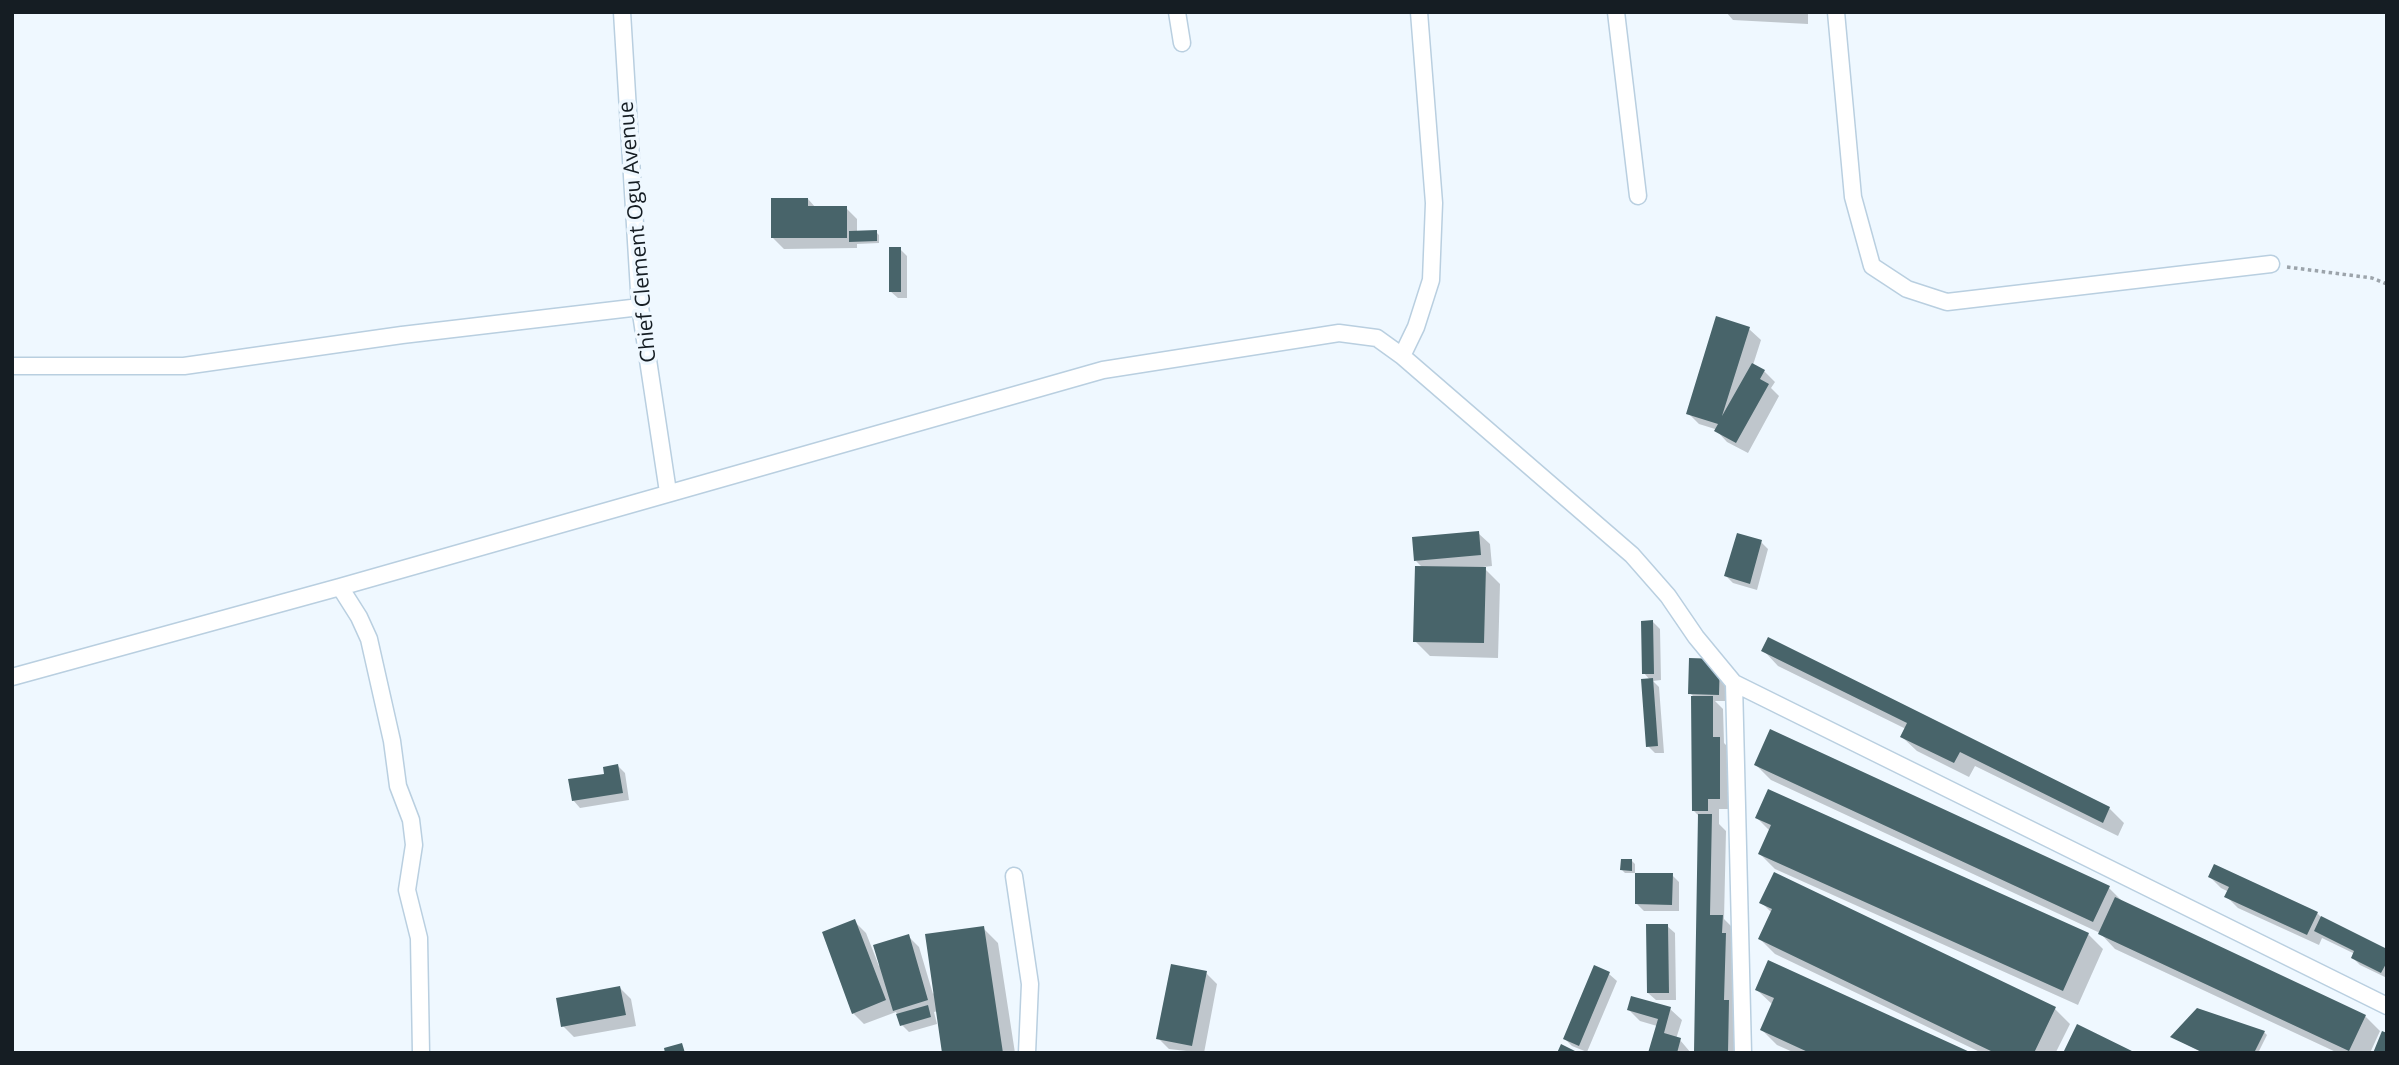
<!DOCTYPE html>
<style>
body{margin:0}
#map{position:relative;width:2399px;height:1065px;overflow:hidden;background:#eff8ff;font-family:"Open Sans",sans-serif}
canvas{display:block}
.frame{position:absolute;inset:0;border:14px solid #151d23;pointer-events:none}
</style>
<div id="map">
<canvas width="2399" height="1065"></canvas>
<div class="frame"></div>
</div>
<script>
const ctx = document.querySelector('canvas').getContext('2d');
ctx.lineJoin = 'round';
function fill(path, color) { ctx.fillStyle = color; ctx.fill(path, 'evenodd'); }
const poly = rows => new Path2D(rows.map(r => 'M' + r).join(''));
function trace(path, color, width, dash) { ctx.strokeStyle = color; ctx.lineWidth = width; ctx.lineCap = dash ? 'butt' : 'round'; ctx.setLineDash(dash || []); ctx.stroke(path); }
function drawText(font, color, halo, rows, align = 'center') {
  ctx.font = font + ' "Open Sans",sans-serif'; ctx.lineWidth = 7; ctx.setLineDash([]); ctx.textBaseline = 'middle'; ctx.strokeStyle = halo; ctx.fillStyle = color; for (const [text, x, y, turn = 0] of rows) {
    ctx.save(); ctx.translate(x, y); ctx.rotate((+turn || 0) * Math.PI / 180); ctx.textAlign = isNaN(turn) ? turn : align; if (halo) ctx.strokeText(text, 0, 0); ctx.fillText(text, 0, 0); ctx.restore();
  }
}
fill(poly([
 [1726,12,1808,12,1808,24,1733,20],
 [808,199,816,208,846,208,857,219,857,233,876,232,879,235,879,243,857,244,857,248,784,249,773,238],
 [900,249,907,256,907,298,898,298,890,291],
 [1749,329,1761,340,1753,365,1764,371,1775,382,1771,388,1779,396,1748,453,1727,442,1715,429,1699,424,1688,413],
 [1478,533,1490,544,1492,566,1483,567,1500,584,1498,658,1430,656,1415,641,1423,568,1416,561],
 [1761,542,1768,549,1757,590,1733,583,1726,576],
 [1653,622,1660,629,1661,680,1653,681,1659,687,1664,753,1655,753,1648,746,1650,680,1644,673],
 [1764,651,2109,808,2124,823,2118,836,1975,766,1969,777,1917,751,1902,737,1906,729,1778,666],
 [1726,668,1725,701,1715,701,1723,709,1724,743,1731,750,1731,809,1719,809,1719,824,1726,831,1724,919,1737,932,1743,1053,1697,1053,1700,817,1693,810,1693,696,1690,693],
 [1756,765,2109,888,2124,903,2365,1016,2380,1031,2370,1053,2338,1053,2115,949,2100,933,1771,780],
 [618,766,625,773,629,800,580,808,573,800],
 [1757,818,2088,934,2103,949,2078,1005,1775,869,1760,854,1770,831],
 [1632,861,1635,864,1635,873,1625,873,1622,870],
 [1672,875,1679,882,1679,911,1644,911,1637,904],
 [2210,877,2317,913,2323,919,2387,951,2387,978,2360,965,2353,958,2355,954,2322,938,2319,945,2238,908,2226,896,2229,892,2221,888],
 [1761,902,2055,1009,2070,1024,2056,1052,2058,1053,1982,1053,1775,954,1760,939,1772,913],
 [854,921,866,933,879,966,908,936,919,947,933,994,983,928,998,943,1015,1053,944,1053,938,1011,934,1012,937,1024,909,1032,902,1025,896,1012,864,1024,853,1013],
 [1667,926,1675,933,1676,1000,1656,1000,1648,993],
 [1595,968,1609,974,1617,981,1587,1052,1572,1046,1565,1039],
 [1206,973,1217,984,1204,1053,1169,1049,1158,1038],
 [620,988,631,999,636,1026,574,1037,563,1026],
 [1757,990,1968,1053,1795,1053,1777,1045,1762,1030,1773,1005],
 [1670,1009,1682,1020,1676,1039,1680,1040,1691,1053,1650,1053,1657,1026,1640,1021,1629,1010],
 [2264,1032,2267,1035,2258,1053,2203,1053,2172,1037]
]), '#0003');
fill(poly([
 [771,198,808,198,808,206,847,206,847,238,771,238],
 [877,230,877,241,849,242,849,231],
 [889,247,901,247,901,292,889,292],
 [1716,316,1750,327,1722,416,1752,363,1765,370,1760,379,1769,384,1736,443,1714,431,1718,424,1686,414],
 [1479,531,1481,555,1414,561,1412,537],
 [1737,533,1762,540,1750,584,1724,576],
 [1415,566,1486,567,1484,643,1413,642],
 [1653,620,1654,674,1642,674,1641,621],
 [1768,637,2110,807,2103,823,1960,752,1954,763,1900,737,1907,723,1761,651],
 [1689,658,1720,659,1719,695,1688,694],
 [1653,678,1658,746,1646,747,1641,679],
 [1691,696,1713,696,1713,737,1720,737,1720,799,1708,799,1708,811,1692,811],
 [1770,729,2110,886,2093,922,1754,765],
 [618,764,623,793,572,801,568,779,604,774,603,767],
 [1768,789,2089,933,2063,991,1758,854,1771,825,1755,818],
 [1698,814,1712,814,1710,915,1723,915,1722,933,1726,933,1724,1000,1729,1000,1728,1053,1694,1052],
 [1621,859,1632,859,1632,871,1620,870],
 [2214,864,2318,912,2307,935,2224,897,2229,887,2208,877],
 [1774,872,2056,1007,2034,1053,1995,1053,1758,939,1772,909,1759,903],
 [1635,873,1673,873,1672,905,1635,904],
 [2115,897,2366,1015,2349,1051,2098,934],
 [2321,916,2387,949,2387,962,2381,973,2351,958,2354,951,2314,931],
 [855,919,886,1000,852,1014,822,932],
 [1646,924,1668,924,1669,993,1647,993],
 [984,926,1003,1053,942,1053,925,934],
 [909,934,928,1000,893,1011,873,945],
 [1768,960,1972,1053,1810,1053,1760,1030,1774,998,1755,990],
 [1171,964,1207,971,1192,1046,1156,1039],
 [1594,965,1610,972,1579,1046,1563,1039],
 [620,986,626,1015,561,1027,556,998],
 [1631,996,1671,1007,1664,1033,1681,1038,1677,1053,1648,1053,1658,1019,1627,1010],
 [928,1005,931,1017,900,1026,896,1014],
 [2197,1008,2265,1031,2254,1053,2204,1053,2170,1037],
 [2077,1024,2136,1053,2063,1053],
 [2382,1031,2387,1033,2387,1053,2373,1053],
 [682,1043,685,1053,665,1053,664,1048],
 [1561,1044,1579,1053,1557,1053]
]), '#48646a');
const street = poly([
 [622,12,640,307,668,492],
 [1177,12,1182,43],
 [1616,12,1638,196],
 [1836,12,1853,197,1872,266,1907,289,1947,302,2271,264],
 [1402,356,1416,327,1431,280,1434,203,1419,12],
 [12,366,184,366,402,335,640,307],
 [340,587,359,617,369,639,392,741,398,786,411,820,414,845,407,890,419,938,421,1053],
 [12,677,340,587,1103,370,1339,333,1377,338,1402,356,1632,555,1668,596,1696,637,1734,683],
 [1014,876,1030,984,1027,1053],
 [1743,1053,1734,683,2387,1006]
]);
trace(street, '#b9cfe0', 19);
trace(poly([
 [2287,267,2372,278,2387,284]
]), '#9ca4ab', 3.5, [3.5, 3.5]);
trace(street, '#fff', 16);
drawText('21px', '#151d23', '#eff8ff', [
 ["Chief Clement Ogu Avenue",638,232,-95]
]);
</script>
